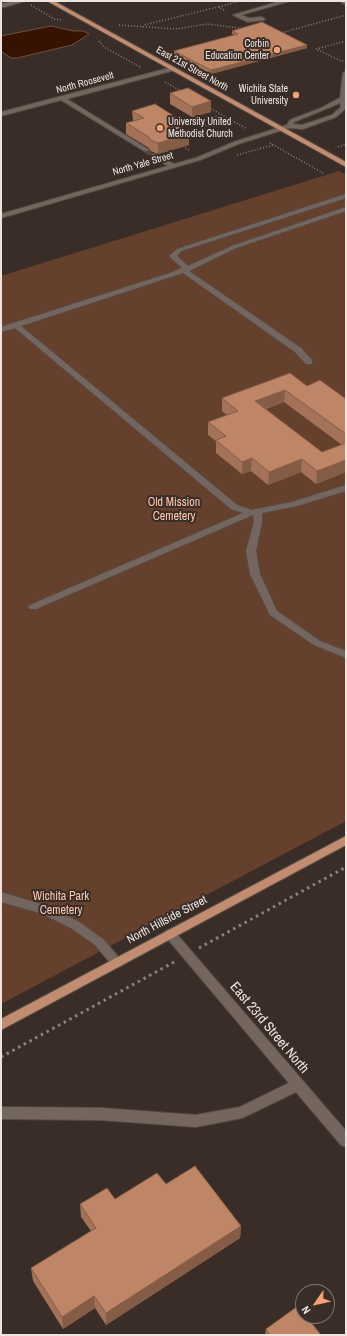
<!DOCTYPE html>
<style>
body{margin:0}
#map{position:relative;width:347px;height:1336px;overflow:hidden;background:#3a2d27;font-family:"Archivo Narrow",sans-serif}
canvas{display:block}
.frame{position:absolute;inset:0;border:2px solid #ede4e0;pointer-events:none}
.north{position:absolute;left:295px;top:1284px;width:40px;height:40px;box-sizing:border-box;background:#3a2d27;border:1px solid #827671;border-radius:50%;rotate:236deg;font-size:11px;font-weight:700;line-height:16px;text-align:center;color:#ede4e0}
.north::after{content:'';display:block;margin:auto;width:14px;height:18px;background:#f0a278;clip-path:polygon(50% 0,100% 100%,50% 72%,0 100%)}
</style>
<div id="map">
<canvas width="347" height="1336"></canvas>
<div class="frame"></div>
<div class="north">N</div>
</div>
<script>
const ctx = document.querySelector('canvas').getContext('2d');
ctx.lineJoin = 'round';
function fill(path, color) { ctx.fillStyle = color; ctx.fill(path, 'evenodd'); }
const poly = rows => new Path2D(rows.map(r => 'M' + r).join(''));
function trace(path, color, width, dash) { ctx.strokeStyle = color; ctx.lineWidth = width; ctx.lineCap = dash ? 'butt' : 'round'; ctx.setLineDash(dash || []); ctx.stroke(path); }
function drawText(font, color, halo, rows, align = 'center') {
  ctx.font = font + ' "Archivo Narrow",sans-serif'; ctx.lineWidth = 4; ctx.setLineDash([]); ctx.textBaseline = 'middle'; ctx.strokeStyle = halo; ctx.fillStyle = color; for (const [text, x, y, turn = 0] of rows) {
    ctx.save(); ctx.translate(x, y); ctx.rotate((+turn || 0) * Math.PI / 180); ctx.textAlign = isNaN(turn) ? turn : align; if (halo) ctx.strokeText(text, 0, 0); ctx.fillText(text, 0, 0); ctx.restore();
  }
}
fill(poly([
 [339,171,346,175,346,821,1,1004,1,276]
]), '#65402c');
const water = poly([
 [51,26,74,31,83,31,89,34,72,45,17,58,11,58,1,51,1,36,51,26]
]);
fill(water, '#361200');
trace(water, '#6d5143', 1);
trace(poly([
 [146,150,154,155]
]), '#554843', 6, [6, 3]);
const minor = poly([
 [15,1,25,1,1,8,1,4,15,1],
 [281,1,290,1,241,15,249,18,262,17,265,19,264,20,248,22,233,15,281,1],
 [340,1,346,1,346,5,344,4,340,1],
 [173,67,175,68,175,70,67,99,148,149,148,151,144,151,61,100,1,116,1,112,173,67],
 [346,71,346,108,336,117,303,129,289,128,238,144,200,160,1,218,1,214,168,166,152,156,152,154,156,154,174,164,196,158,234,142,287,125,290,120,321,108,340,98,343,73,346,71],
 [340,103,341,107,332,115,302,125,293,124,294,122,340,103],
 [346,194,346,198,181,251,177,256,188,266,232,246,346,207,346,211,236,248,189,271,301,348,312,360,312,364,306,364,295,352,183,273,21,326,237,505,252,510,292,502,346,485,346,491,297,506,262,513,262,522,256,551,260,574,277,611,320,641,346,651,346,658,314,645,270,615,250,574,246,551,254,522,253,515,36,609,30,609,28,607,30,605,243,513,231,509,15,328,1,332,1,327,170,273,182,268,169,256,177,249,346,194],
 [1,892,47,906,79,922,103,939,121,960,123,963,121,966,117,968,113,966,95,945,71,928,40,913,1,902,1,892],
 [170,929,174,931,346,1131,346,1147,341,1145,296,1092,242,1118,196,1127,101,1120,1,1119,1,1107,101,1108,196,1115,240,1107,289,1083,166,937,164,934,166,931,170,929]
]);
const major = poly([
 [47,1,54,1,346,162,346,167,47,1],
 [346,836,346,845,1,1030,1,1019,346,836]
]);
trace(minor, '#564c46', 2);
trace(major, '#564c46', 2);
trace(poly([
 [31,5,54,19,62,20],
 [219,7,240,1],
 [119,25,176,29,207,24,239,28],
 [143,27,144,25,218,7,226,11],
 [279,32,281,33,346,15],
 [99,41,104,47,140,67],
 [346,41,316,49,341,61,346,61],
 [165,82,183,92],
 [208,107,247,129],
 [192,118,224,136],
 [178,127,221,115],
 [270,143,323,173],
 [183,146,190,151],
 [338,147,346,144],
 [237,155,273,145]
]), '#8c817c', 1.5, [1, 2]);
trace(poly([
 [199,948,346,867],
 [1,1057,176,961]
]), '#8c817c', 3, [2.5, 4]);
fill(minor, '#74665e');
fill(major, '#c18c6f');
fill(poly([
 [232,31,307,48,211,74,174,54,174,51,234,35,232,34],
 [170,93,211,112,192,117,170,104],
 [132,111,177,120,179,121,179,125,184,128,184,131,189,134,189,145,158,154,153,152,150,150,149,148,126,134,126,123,133,121],
 [307,386,346,399,346,472,316,484,301,472,268,485,251,471,242,474,216,453,216,441,208,435,208,422,227,415,222,411,222,398],
 [284,402,342,445,322,452,266,409],
 [115,1199,241,1226,240,1238,106,1325,95,1308,63,1329,33,1281,31,1268,91,1231,81,1217,80,1204],
 [266,1329,321,1335,265,1335]
]), '#a37258');
fill(poly([
 [307,45,307,48,211,74,211,70],
 [211,101,211,112,192,117,192,107],
 [174,118,177,118,177,122,179,121,179,132,175,133],
 [184,128,184,135,189,134,189,145,158,154,158,143,181,129],
 [285,390,284,402,254,413,255,401],
 [252,458,251,471,242,474,242,462],
 [302,459,301,472,268,485,269,472],
 [346,460,346,472,316,484,317,471],
 [241,1226,240,1238,106,1325,106,1313],
 [94,1296,95,1308,63,1329,62,1317]
]), '#855d47');
const building = poly([
 [262,22,307,45,211,70,174,51,238,34,232,31,262,22],
 [188,88,211,101,192,107,170,93,188,88],
 [155,104,177,118,174,118,179,121,175,123,184,128,181,129,189,134,158,143,153,141,149,139,149,137,126,123,144,118,132,111,155,104],
 [290,373,307,386,320,380,346,399,346,434,285,390,255,401,322,452,346,443,346,460,317,471,302,459,269,472,252,458,242,462,216,440,226,436,208,422,238,411,222,398,290,373],
 [195,1166,241,1226,106,1313,94,1296,62,1317,31,1268,96,1228,80,1204,107,1188,115,1199,157,1173,166,1184,195,1166],
 [298,1306,303,1312,303,1316,306,1316,321,1335,270,1335,266,1329,298,1306]
]);
fill(building, '#be8566');
trace(building, '#855d47', 1);
for (const [x, y, r, color] of [
 [277,50,4,"#f0a278"],
 [296,95,4,"#f0a278"],
 [160,128,4,"#f0a278"]
]) { const dot = new Path2D(); dot.arc(x, y, r, 0, 2 * Math.PI); ctx.fillStyle = color; ctx.fill(dot); trace(dot, '#3a2d27', 1.5); }
drawText('10px', '#ede4e0', '#3a2d27', [
 ["Corbin",269,44],
 ["Education Center",269,56],
 ["Wichita State",288,89],
 ["University",288,101],
 ["University United",168,122,"left"],
 ["Methodist Church",168,134,"left"]
], 'right');
drawText('10px', '#ede4e0', '#3a2d27', [
 ["East 21st Street North",192,69,29],
 ["North Roosevelt",85,83,-15],
 ["North Yale Street",143,164,-16]
]);
drawText('12px', '#fdcab0', '#3a2d27', [
 ["Old Mission",174,503],
 ["Cemetery",174,517],
 ["Wichita Park",61,897],
 ["Cemetery",61,911]
]);
drawText('12px', '#ede4e0', '#3a2d27', [
 ["North Hillside Street",167,920,-28]
]);
drawText('14px', '#ede4e0', '#3a2d27', [
 ["East 23rd Street North",269,1028,50]
]);
</script>
